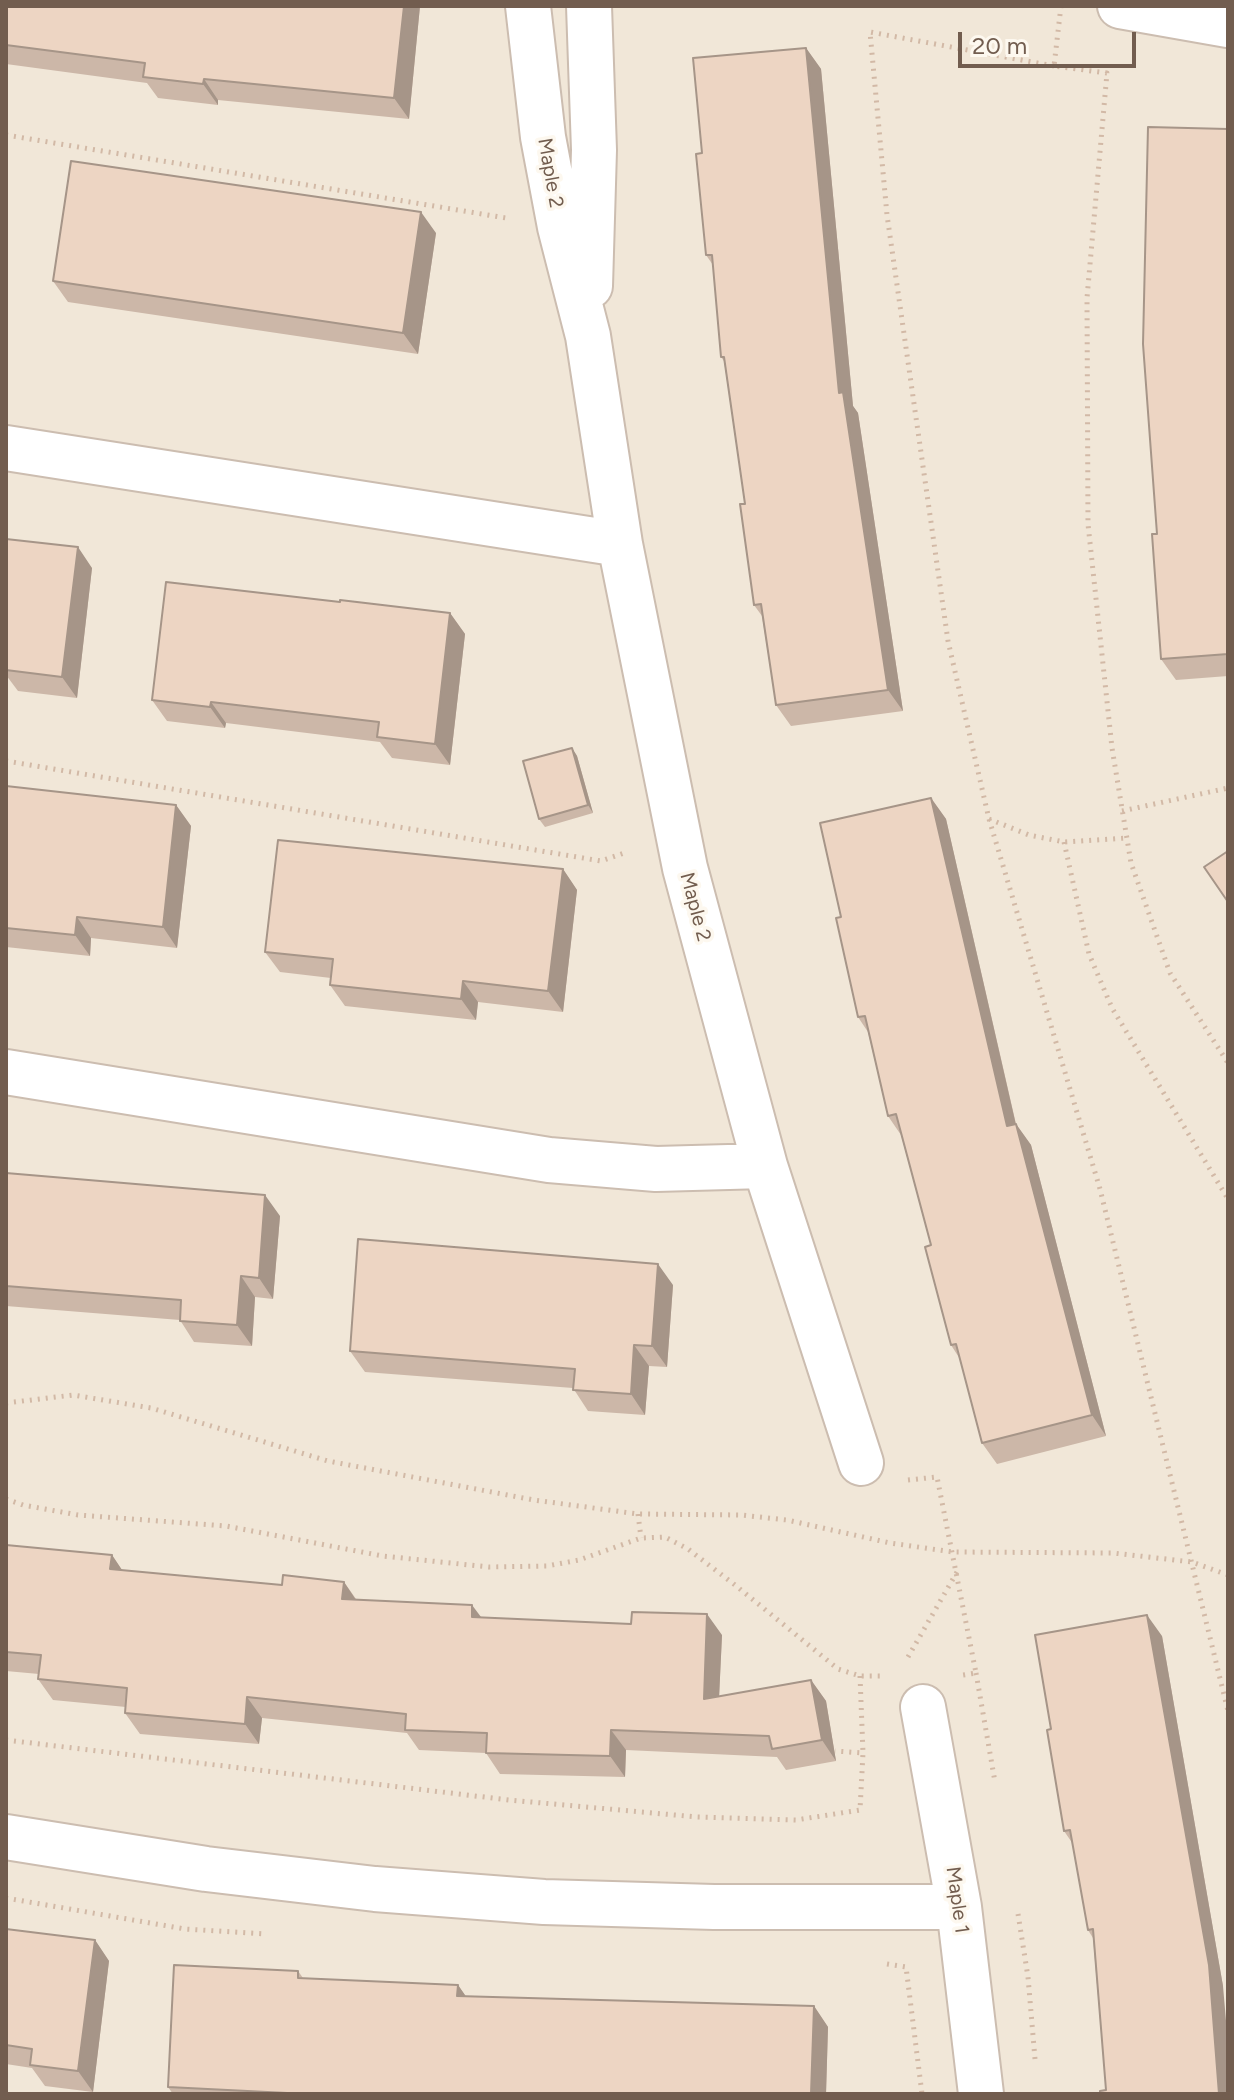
<!DOCTYPE html>
<html>
<head>
<meta charset="utf-8">
<style>
	body { margin:0 }
	#map { position:relative; width:1234px; height:2100px; overflow:hidden; background:#faf4e9; font-family:Figtree,sans-serif }
	canvas { display:block }
	.frame { position:absolute; inset:0; border:8px solid #725d4f; pointer-events:none }
	.scale { position:absolute; left:958px; top:32px; width:178px; height:36px; box-sizing:border-box; border:4px solid #725d4f; border-top:0; padding-left:10px; font-size:24px; line-height:28px; white-space:nowrap; color:#725d4f; -webkit-text-stroke:6px #fdf8ef; paint-order:stroke }
</style>
</head>
<body>
<div id="map">
<canvas width="1234" height="2100"></canvas>
<div class="frame"></div>
<div class="scale">20 m</div>
</div>
<script>
const g = document.querySelector('canvas').getContext('2d');
g.lineJoin = 'round';
function paint(path, color) { g.fillStyle = color; g.fill(path, 'evenodd'); }
function strokePath(path, color, width, dash) { g.strokeStyle = color; g.lineWidth = width; g.lineCap = dash ? 'butt' : 'round'; g.setLineDash(dash || []); g.stroke(path); }
function drawText(font, color, halo, rows, align = 'center') {
  g.font = font + ' Figtree,sans-serif'; g.lineWidth = 7; g.setLineDash([]); g.textBaseline = 'middle'; g.strokeStyle = halo; g.fillStyle = color; for (const [text, x, y, turn = 0] of rows) {
    g.save(); g.translate(x, y); g.rotate((+turn || 0) * Math.PI / 180); g.textAlign = isNaN(turn) ? turn : align; if (halo) g.strokeText(text, 0, 0); g.fillText(text, 0, 0); g.restore();
  }
}
const residential = new Path2D(`
	M6,6H1228V2094H6Z`);
const path = new Path2D(`
	M1061,6L1054,66L1107,73L1087,298L1088,524L1112,748L1131,863L1170,973L1228,1063
	M1054,66L870,32L887,215L948,641L989,819L1100,1189L1228,1711
	M6,135L506,218
	M6,761L601,861L627,852
	M1122,811L1228,788
	M989,819L1029,835L1064,842L1127,838
	M1064,842L1089,954L1112,1008L1228,1199
	M6,1403L73,1395L151,1408L328,1461L534,1500L638,1514L741,1515L787,1520L890,1543L953,1552L1113,1553L1192,1562L1228,1575
	M908,1480L937,1477L976,1673L963,1675
	M6,1499L23,1505L78,1515L226,1526L383,1556L489,1567L547,1566L579,1560L641,1538L665,1537L688,1549L735,1585L838,1669L860,1676H880
	M638,1514L641,1538
	M908,1657L957,1572
	M976,1673L995,1782
	M860,1676L863,1753
	M6,1740L509,1800L697,1817L796,1820L860,1810L863,1753L835,1751
	M6,1898L185,1929L266,1934
	M1018,1914L1028,1977L1035,2059
	M887,1964L906,1967L922,2094`);
const minor = new Path2D(`
	M528,6L543,137L560,227L588,336L620,544L685,868L765,1166L861,1463
	M589,6L594,150L590,286
	M1120,6L1228,25
	M6,448L620,544
	M6,1072L549,1160L656,1169L765,1166
	M923,1707L959,1907L981,2094
	M6,1837L206,1869L375,1889L544,1902L714,1907H959`);
const wall = new Path2D(`
	M6,6H420L409,119L218,100V105L158,98L147,83L6,64Z
	M806,48L821,69L853,406L858,413L903,711L791,726L776,705L762,616L754,605L745,504L724,361L721,357L713,265L706,255L702,153Z
	M1228,129V676L1176,680L1161,659L1157,534Z
	M436,233L418,354L68,302L53,281Z
	M6,539L92,568L77,698L18,691L6,675Z
	M340,602L450,613L465,634L450,765L392,758L380,742L226,723L225,728L167,721L152,700Z
	M572,748L577,756L593,813L545,827L539,819Z
	M6,786L176,805L191,826L177,948L91,938L90,956L6,947Z
	M931,798L946,819L1016,1124L1031,1145L1106,1436L997,1464L982,1443L960,1359L951,1345L931,1245L901,1135L888,1116L868,1032L858,1017L841,917Z
	M563,869L577,890L563,1012L478,1002L476,1020L345,1006L330,985L331,978L280,972L265,952Z
	M6,1173L280,1216L273,1299L255,1297L252,1346L194,1342L180,1320L6,1306Z
	M673,1285L667,1367L649,1366L645,1415L588,1411L573,1388L365,1372L350,1351Z
	M6,1543L8,1545L112,1555L122,1570L282,1585L344,1582L356,1599L481,1617L722,1635L719,1697L811,1680L826,1701L836,1761L786,1770L777,1757L626,1750L625,1777L500,1774L486,1753L419,1750L407,1733L262,1718L259,1744L140,1734L125,1713L126,1707L53,1700L38,1679L39,1674L6,1671Z
	M1162,1636L1223,1986L1106,2090L1093,1938L1088,1930L1073,1844L1064,1831L1051,1729Z
	M6,1929L95,1940L109,1961L93,2092L45,2086L32,2068L6,2064Z
	M298,1971L303,1978L458,1985L466,1997L814,2006L828,2027L826,2094H173L168,2087Z`);
const shadedWall = new Path2D(`
	M404,6H420L409,119L394,98Z
	M806,48L821,69L853,406L858,413L903,711L888,690L839,393Z
	M204,79L218,100V105L203,84Z
	M421,212L436,233L418,354L403,333Z
	M78,547L92,568L77,698L62,677Z
	M450,613L465,634L450,765L435,744Z
	M211,702L226,723L225,728L210,707Z
	M572,748L577,756L593,813L588,805Z
	M931,798L946,819L1021,1147L1007,1126Z
	M176,805L191,826L177,948L163,927Z
	M563,869L577,890L563,1012L548,991Z
	M77,917L91,938L90,956L75,935Z
	M463,981L478,1002L476,1020L461,999Z
	M1016,1124L1031,1145L1106,1436L1092,1415Z
	M265,1195L280,1216L273,1299L259,1278Z
	M658,1264L673,1285L667,1367L652,1346Z
	M241,1276L255,1297L252,1346L237,1325Z
	M634,1345L649,1366L645,1415L631,1394Z
	M112,1555L126,1576L110,1569Z
	M344,1582L358,1603L342,1599Z
	M472,1605L487,1625L472,1617Z
	M707,1614L722,1635L718,1720L704,1699Z
	M1147,1615L1162,1636L1223,1986L1228,2044V2094H1219Z
	M811,1680L826,1701L836,1761L822,1740Z
	M247,1697L262,1718L259,1744L245,1724Z
	M611,1730L626,1750L625,1777L610,1756Z
	M95,1940L109,1961L93,2092L78,2071Z
	M458,1985L472,2005L457,1996Z
	M814,2006L828,2027L826,2094H811Z`);
const building = new Path2D(`
	M6,6H404L394,98L204,79L203,84L143,77L145,63L6,45Z
	M806,48L839,393L843,392L888,690L776,705L761,604L754,605L740,504H745L724,357H721L712,255H706L696,154L702,153L693,58Z
	M1148,127L1228,129V654L1161,659L1152,534H1157L1143,344Z
	M71,161L421,212L403,333L53,281Z
	M6,539L78,547L62,677L6,670Z
	M166,582L340,602V600L450,613L435,744L377,737L379,722L211,702L210,707L152,700Z
	M572,748L588,805L539,819L523,761Z
	M6,786L176,805L163,927L77,917L75,935L6,928Z
	M931,798L1007,1126L1016,1124L1092,1415L982,1443L956,1344L951,1345L925,1247L931,1245L896,1114L888,1116L865,1016L858,1017L836,918L841,917L820,823Z
	M278,840L563,869L548,991L463,981L461,999L330,985L333,959L265,952Z
	M1228,851V902L1204,867Z
	M6,1173L265,1195L259,1278L241,1276L237,1325L180,1321L181,1300L6,1286Z
	M358,1239L658,1264L652,1346L634,1345L631,1394L573,1390L575,1369L350,1351Z
	M6,1545L112,1555L110,1569L282,1585L283,1575L344,1582L342,1599L472,1605V1617L631,1624L632,1612L707,1614L704,1699L811,1680L822,1740L772,1749L769,1736L611,1730L610,1756L486,1753L487,1733L405,1730L406,1714L247,1697L245,1724L125,1713L127,1688L38,1679L41,1655L6,1652Z
	M1147,1615L1209,1965L1219,2094H1100V2091L1106,2090L1093,1929L1088,1930L1070,1830L1064,1831L1047,1730L1051,1729L1035,1635Z
	M6,1929L95,1940L78,2071L30,2065L32,2049L6,2045Z
	M174,1965L298,1971V1978L458,1985L457,1996L814,2006L811,2094H307L168,2087Z`);
const streetNames = [
	["Maple 2",550,173,80],
	["Maple 2",695,907,75],
	["Maple 1",957,1900,82]
];
paint(residential, '#f1e7d8');
strokePath(minor, '#ccbdb0', 48);
strokePath(path, '#d2b9a6', 5, [2, 6]);
strokePath(minor, '#fff', 44);
paint(wall, '#ccb7a8');
paint(shadedWall, '#a69588');
paint(building, '#edd5c3');
strokePath(building, '#a69588', 2);
drawText('20px', '#725d4f', '#fdf8ef', streetNames);
</script>
</body>
</html>
